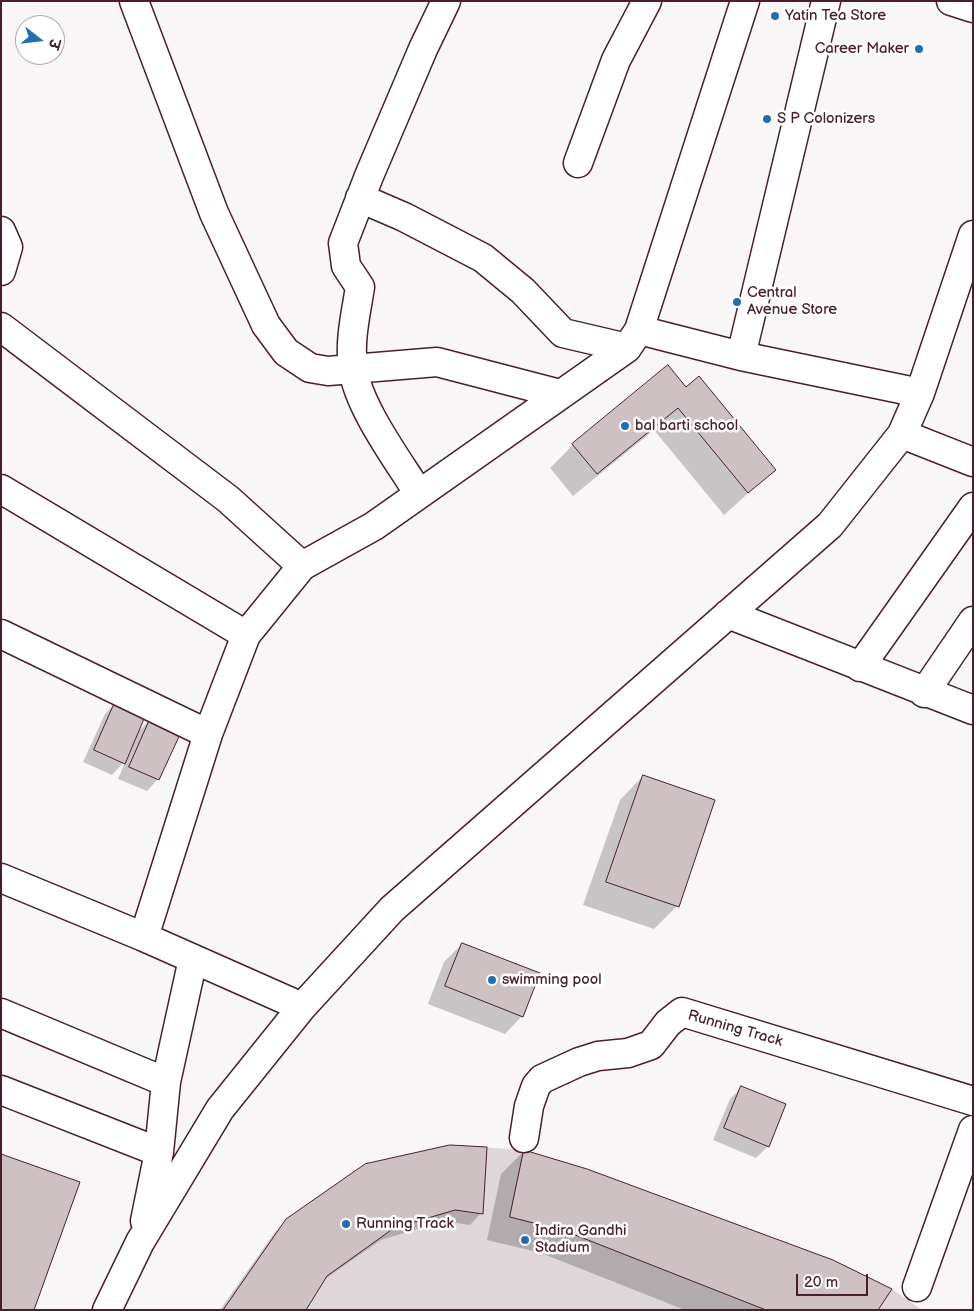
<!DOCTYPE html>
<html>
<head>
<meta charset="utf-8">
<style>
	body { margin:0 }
	#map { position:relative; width:974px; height:1311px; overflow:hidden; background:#f8f6f7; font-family:"Balsamiq Sans","Playpen Sans Deva",sans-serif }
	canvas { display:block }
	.frame { position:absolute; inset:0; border:2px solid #4a1f2b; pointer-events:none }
	.north { position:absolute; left:15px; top:15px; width:50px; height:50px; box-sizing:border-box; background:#fff; border:1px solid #b7a5aa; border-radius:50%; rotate:106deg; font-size:14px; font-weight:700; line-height:20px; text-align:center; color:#4a1f2b }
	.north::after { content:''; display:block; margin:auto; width:18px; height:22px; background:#1f6fb2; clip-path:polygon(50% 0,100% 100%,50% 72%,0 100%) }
	.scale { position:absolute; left:796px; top:1274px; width:72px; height:22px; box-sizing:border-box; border:2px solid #4a1f2b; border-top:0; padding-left:6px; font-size:15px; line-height:18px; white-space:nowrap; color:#4a1f2b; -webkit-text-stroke:4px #fff; paint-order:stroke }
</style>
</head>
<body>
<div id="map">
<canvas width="974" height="1311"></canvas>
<div class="frame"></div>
<div class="north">उ</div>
<div class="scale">20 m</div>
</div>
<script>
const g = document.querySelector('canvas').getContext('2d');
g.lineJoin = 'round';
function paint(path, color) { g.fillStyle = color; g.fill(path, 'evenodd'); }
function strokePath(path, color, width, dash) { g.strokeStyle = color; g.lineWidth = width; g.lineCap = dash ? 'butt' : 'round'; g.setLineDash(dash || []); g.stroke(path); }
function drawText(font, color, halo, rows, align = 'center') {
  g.font = font + ' "Balsamiq Sans",sans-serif'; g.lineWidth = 5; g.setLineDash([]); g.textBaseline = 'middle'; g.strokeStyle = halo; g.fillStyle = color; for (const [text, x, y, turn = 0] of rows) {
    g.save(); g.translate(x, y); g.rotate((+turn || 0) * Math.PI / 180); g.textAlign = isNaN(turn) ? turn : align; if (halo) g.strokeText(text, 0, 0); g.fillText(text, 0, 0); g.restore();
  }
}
const green = new Path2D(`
	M450,1145L524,1150L587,1169L833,1260L892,1289L922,1310H223L286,1219L365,1164Z`);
const shadow = new Path2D(`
	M686,388L774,470L724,515L654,430L573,496L550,468L573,445Z
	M116,702L137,733L152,718L158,779L147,791L118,779L126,760L112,775L83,762L105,714Z
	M643,776L677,906L654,929L583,905L620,800Z
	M462,944L522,1016L505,1034L428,1004L444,962Z
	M742,1087L768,1146L756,1158L713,1140L730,1099Z
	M524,1151L877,1310H685L541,1253L487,1240L501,1174Z
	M366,1165L481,1213L470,1225L443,1221L381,1240L322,1281L305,1310H220L275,1232L287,1220Z`);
const building = new Path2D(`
	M668,365L686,387L699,376L776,470L748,493L678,408L597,474L572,444Z
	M116,700L146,714L125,764L94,750Z
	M151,717L182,730L159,780L129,767Z
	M643,775L715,800L679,907L606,882Z
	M462,943L540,973L523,1017L445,986Z
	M741,1086L786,1104L769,1147L724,1128Z
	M450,1145L487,1147L483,1214L455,1210L394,1228L327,1276L306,1310H223L286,1219L365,1164Z
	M524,1150L587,1169L833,1260L892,1289L878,1310H766L565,1231L510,1217Z
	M1,1154L80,1182L34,1310H1Z`);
const minor = new Path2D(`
	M134,1L214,213L266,325L286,352L310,368L328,371L437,362L560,394
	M951,1L973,8
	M578,163L616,60L647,1
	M360,198L404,217L483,258L523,291L563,333L627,348
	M1,231L8,247L1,271
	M1,327L228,499L302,566
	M639,330L745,1
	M741,356L826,1
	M902,434L973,462
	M1,489L246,635
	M419,494C398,460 358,407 353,368C349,341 356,313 360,287L346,266L343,243L369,176L423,49L446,1
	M728,614L973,710
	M1,634L208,734
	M860,667L973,507
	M924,693L973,621
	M1,878L144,937L302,1007
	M144,937L208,734L246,635L302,566L374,526L627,348L639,330L741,356L920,393
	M1,1013L166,1082
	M1,1090L159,1152
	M524,1138L529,1106L536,1086L542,1079L579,1062L598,1056L628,1053L651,1045L668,1023L682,1012L973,1101
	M145,1221L159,1152L166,1082L193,959
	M917,1287L973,1130
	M107,1310L140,1242L220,1109L302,1007L392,909L830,525L902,434L920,393L973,235`);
const markers = [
	[775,16,5,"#1f6fb2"],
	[919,49,5,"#1f6fb2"],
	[767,119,5,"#1f6fb2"],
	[737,302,5,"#1f6fb2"],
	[625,426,5,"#1f6fb2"],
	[492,980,5,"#1f6fb2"],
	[346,1224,5,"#1f6fb2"],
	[525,1240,5,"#1f6fb2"]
];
const poiNames = [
	["Yatin Tea Store",785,16],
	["Career Maker",909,49,"right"],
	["S P Colonizers",777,119],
	["Central",747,293],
	["Avenue Store",747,310],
	["bal barti school",635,426],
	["swimming pool",502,980],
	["Running Track",356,1224],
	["Indira Gandhi",535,1231],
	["Stadium",535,1248]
];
const streetNames = [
	["Running Track",735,1029,16]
];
paint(green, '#ded6d9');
paint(shadow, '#0003');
paint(building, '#cdc1c4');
strokePath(building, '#4a1f2b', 1);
strokePath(minor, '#4a1f2b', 31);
strokePath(minor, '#fff', 28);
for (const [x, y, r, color] of markers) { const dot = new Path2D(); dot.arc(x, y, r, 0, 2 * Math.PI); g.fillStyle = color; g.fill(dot); strokePath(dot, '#fff', 2); }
drawText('15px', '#4a1f2b', '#fff', poiNames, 'left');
drawText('15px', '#4a1f2b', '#fff', streetNames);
</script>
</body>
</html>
